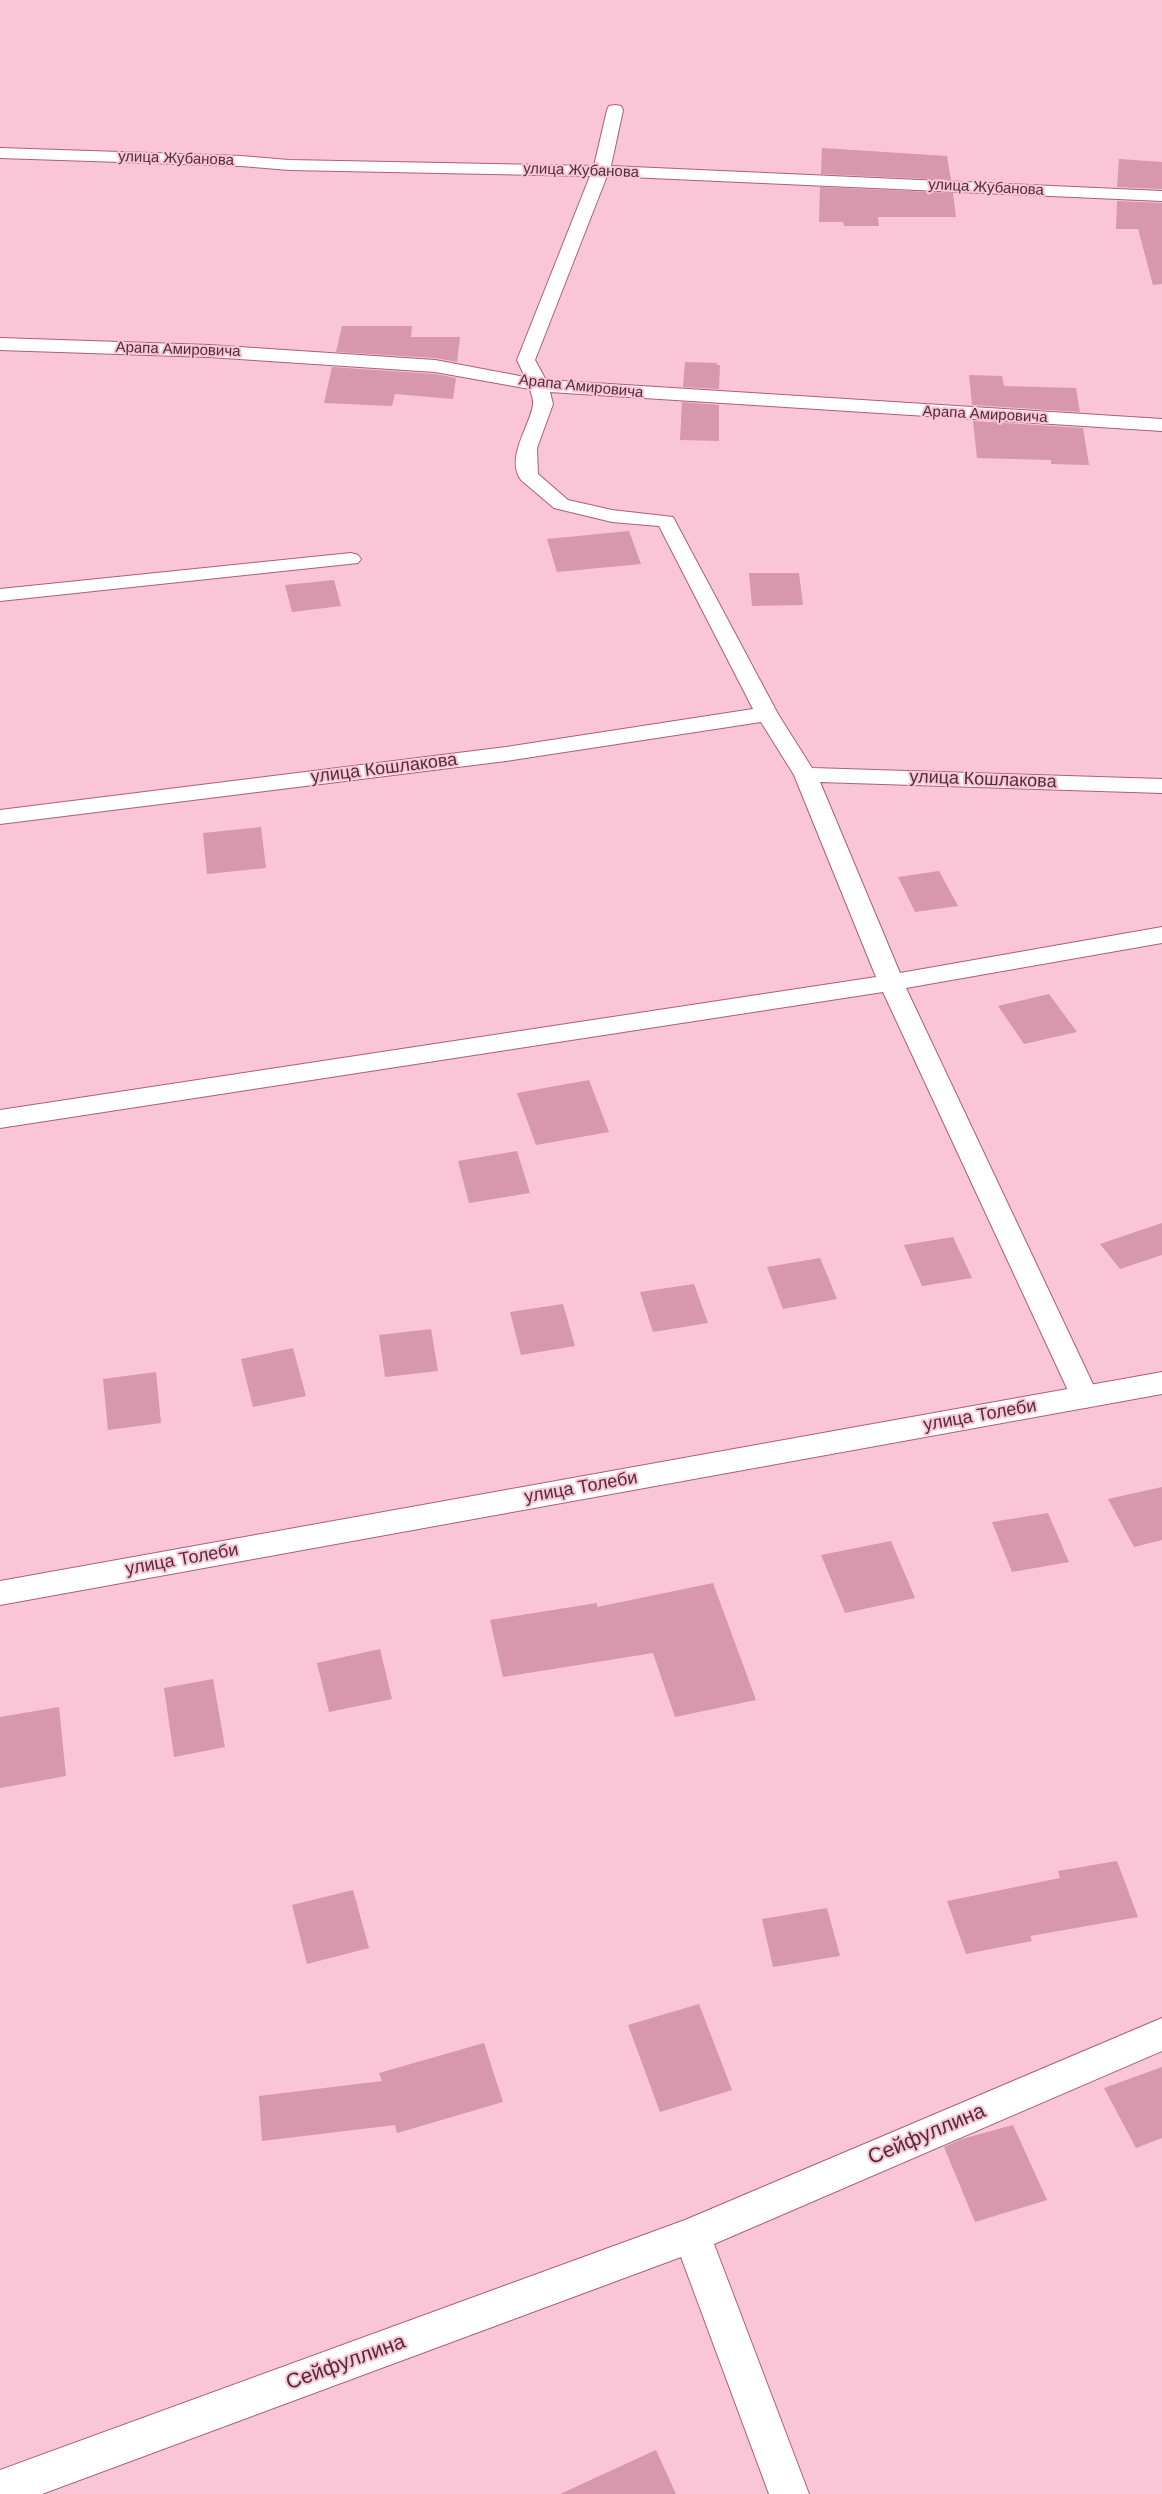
<!DOCTYPE html>
<html>
<head>
<meta charset="utf-8">
<style>
	body { margin:0 }
	canvas { display:block; background:#fac5d6 }
</style>
</head>
<body>
<canvas width="1162" height="2494"></canvas>
<script>
const g = document.querySelector('canvas').getContext('2d');
g.lineJoin = 'round';
function paint(path, color) { g.fillStyle = color; g.fill(path, 'evenodd'); }
function strokePath(path, color, width, dash) { g.strokeStyle = color; g.lineWidth = width; g.lineCap = dash ? 'butt' : 'round'; g.setLineDash(dash || []); g.stroke(path); }
function drawText(font, color, halo, rows, align = 'center') {
  g.font = font + ' "DM Sans",sans-serif'; g.lineWidth = 4; g.setLineDash([]); g.textBaseline = 'middle'; g.strokeStyle = halo; g.fillStyle = color; for (const [text, x, y, turn = 0] of rows) {
    g.save(); g.translate(x, y); g.rotate((+turn || 0) * Math.PI / 180); g.textAlign = isNaN(turn) ? turn : align; if (halo) g.strokeText(text, 0, 0); g.fillText(text, 0, 0); g.restore();
  }
}
const building = new Path2D(`
	M822,148L947,156L951,180L821,174Z
	M1119,159L1162,162V189L1117,187Z
	M820,187L953,193L956,217H878L879,226H844L843,222H819Z
	M1117,201L1162,203V284L1153,285L1138,229H1116Z
	M342,326H412L411,337H460L457,362L435,358L336,352Z
	M685,362L717,363V365H720L719,389L683,387Z
	M332,367L435,374L456,378L453,399L395,394L392,406L324,403Z
	M969,375L1002,376L1004,386L1076,388L1080,412L972,405Z
	M682,402L719,405V441L680,440Z
	M973,421L1083,428L1089,465L1051,464V460L977,458Z
	M629,531L641,564L557,572L547,539Z
	M749,573H799L803,605L752,606Z
	M334,580L341,606L292,612L285,585Z
	M261,827L266,868L207,874L203,833Z
	M939,871L958,906L915,912L898,877Z
	M1049,994L1077,1032L1024,1044L998,1006Z
	M589,1080L609,1132L536,1145L517,1093Z
	M517,1151L530,1193L469,1203L458,1161Z
	M1162,1223V1255L1120,1269L1100,1244Z
	M953,1237L972,1278L922,1286L904,1245Z
	M820,1258L837,1299L783,1309L767,1267Z
	M694,1284L708,1323L653,1332L640,1292Z
	M563,1304L575,1346L521,1355L510,1312Z
	M431,1329L438,1371L385,1377L379,1335Z
	M293,1348L306,1396L253,1407L241,1359Z
	M156,1372L161,1423L108,1430L103,1379Z
	M1162,1487V1540L1134,1547L1108,1499Z
	M1048,1513L1069,1562L1012,1572L992,1522Z
	M891,1541L915,1598L845,1613L821,1555Z
	M713,1583L756,1700L675,1717L653,1653L503,1677L490,1620L597,1603V1607Z
	M380,1649L392,1699L329,1712L317,1663Z
	M213,1679L225,1747L174,1757L164,1688Z
	M59,1707L66,1776L0,1788V1717Z
	M1117,1861L1138,1917L1030,1936L1032,1941L966,1954L947,1901L1060,1878L1058,1871Z
	M353,1890L369,1948L307,1964L292,1905Z
	M827,1908L840,1956L773,1967L762,1919Z
	M699,2004L732,2090L660,2112L628,2025Z
	M484,2043L503,2102L397,2133L395,2125L262,2141L259,2096L382,2081L379,2073Z
	M1162,2067V2138L1136,2148L1104,2088Z
	M1013,2125L1047,2200L975,2222L944,2147L962,2139Z
	M656,2450L676,2494H560Z`);
const minor = new Path2D(`
	M615,105L621,106L623,110L611,166L1162,191V201L607,176L535,360L546,380L1162,419V431L550,392L553,404L537,448L538,474L568,500L612,510L673,517L778,714L812,768L1162,779V793L820,782L900,973L1162,927V943L906,988L1099,1397L1095,1405L1085,1408L1075,1405L1071,1397L883,992L0,1128V1110L876,977L794,775L761,722L506,761L0,824V810L506,747L753,709L659,526L612,522L554,508L521,480C505,458 530,426 533,405C534,400 531,394 530,389L435,372L209,357L0,350V338L209,345L435,360L525,377L517,360L590,176L289,170L241,166L0,158V148L241,156L289,160L594,166L607,110L609,106Z
	M351,553L358,555L361,559L358,563L0,601V589Z
	M1162,2018V2051L714,2244L809,2494H769L681,2257L42,2494H0V2470L685,2220Z`);
const tertiary = new Path2D(`
	M1162,1372V1394L0,1605V1581Z`);
const farStreetnames = [
	["улица Жубанова",176,159,2],
	["улица Жубанова",581,171,2],
	["улица Жубанова",986,188,3],
	["Арапа Амировича",178,350,2],
	["Арапа Амировича",581,387,6],
	["Арапа Амировича",985,415,3]
];
const streetNames = [
	["улица Кошлакова",384,769,-7],
	["улица Кошлакова",983,780,2],
	["улица Толеби",980,1416,-10],
	["улица Толеби",581,1488,-10],
	["улица Толеби",182,1560,-10]
];
const nearStreetnames = [
	["Сейфуллина",927,2135,-23],
	["Сейфуллина",346,2363,-20]
];
paint(building, '#d797ad');
strokePath(minor, '#ac5e7c', 2);
strokePath(tertiary, '#ac5e7c', 2);
paint(minor, '#fff');
paint(tertiary, '#fff');
drawText('15px', '#502e3a', '#fac5d6', farStreetnames);
drawText('18px', '#502e3a', '#fac5d6', streetNames);
drawText('21px', '#502e3a', '#fac5d6', nearStreetnames);
</script>
</body>
</html>
